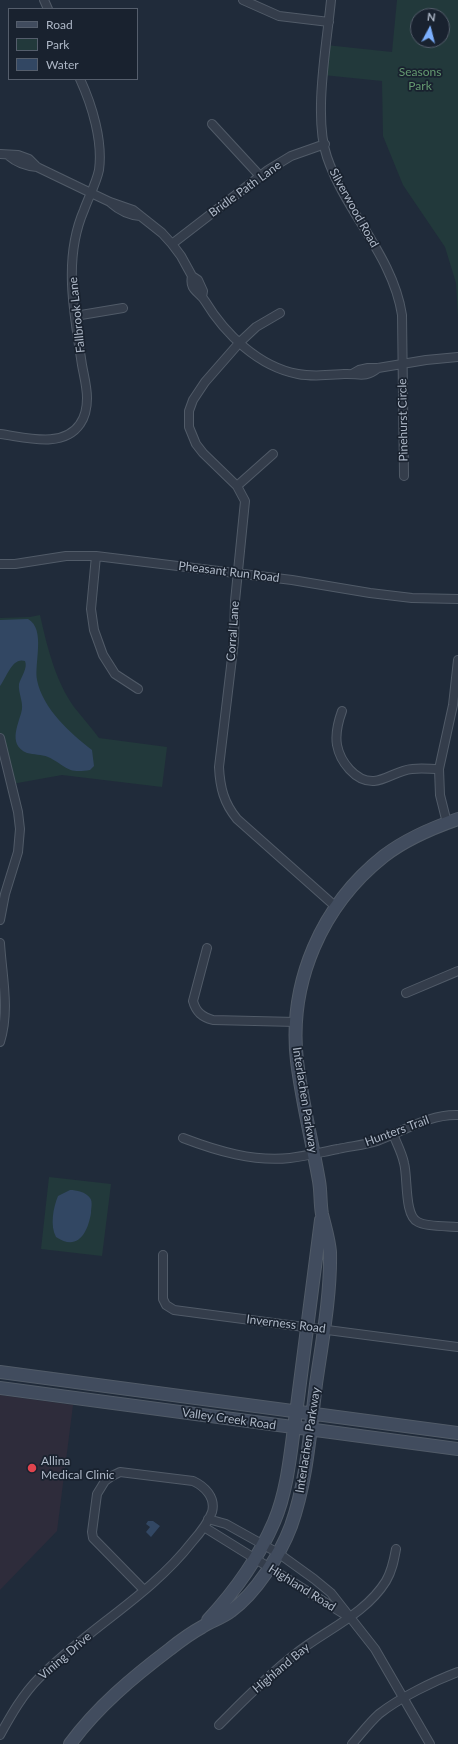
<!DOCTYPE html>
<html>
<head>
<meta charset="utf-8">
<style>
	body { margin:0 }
	#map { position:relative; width:458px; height:1744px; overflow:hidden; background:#202b3a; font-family:Lato,sans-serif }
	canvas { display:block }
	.legend { position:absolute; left:8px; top:8px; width:130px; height:72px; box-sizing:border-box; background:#19222f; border:1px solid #555e6c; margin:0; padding:5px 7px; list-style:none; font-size:12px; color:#aeb8c7 }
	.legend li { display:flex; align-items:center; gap:8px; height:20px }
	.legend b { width:20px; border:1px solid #555e6c }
	.north { position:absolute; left:410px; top:8px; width:40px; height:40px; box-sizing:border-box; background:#19222f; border:1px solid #555e6c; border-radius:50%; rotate:7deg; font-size:11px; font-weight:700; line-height:16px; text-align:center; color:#aeb8c7 }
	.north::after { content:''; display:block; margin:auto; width:14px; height:18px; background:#7cb0fe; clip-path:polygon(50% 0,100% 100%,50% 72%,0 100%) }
</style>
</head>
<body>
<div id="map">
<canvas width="458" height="1744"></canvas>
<ul class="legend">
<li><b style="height:5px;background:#414c5e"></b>Road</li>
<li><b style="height:11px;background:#22393b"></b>Park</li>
<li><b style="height:11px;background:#324763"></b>Water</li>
</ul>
<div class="north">N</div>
</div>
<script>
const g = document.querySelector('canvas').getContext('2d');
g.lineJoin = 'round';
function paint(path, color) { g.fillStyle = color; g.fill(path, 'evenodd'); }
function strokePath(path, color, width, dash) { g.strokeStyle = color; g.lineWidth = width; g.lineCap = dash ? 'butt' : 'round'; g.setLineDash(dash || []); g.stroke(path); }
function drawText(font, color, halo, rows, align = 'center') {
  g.font = font + ' Lato,sans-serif'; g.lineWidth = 3.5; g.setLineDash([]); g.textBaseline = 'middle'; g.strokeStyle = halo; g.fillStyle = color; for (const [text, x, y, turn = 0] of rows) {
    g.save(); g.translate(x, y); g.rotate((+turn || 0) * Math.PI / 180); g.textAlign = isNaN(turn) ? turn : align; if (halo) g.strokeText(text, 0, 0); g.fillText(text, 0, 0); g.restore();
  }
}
const medical = new Path2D(`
	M0,1395L73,1405L57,1531L0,1590Z`);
const green = new Path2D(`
	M397,0H458V318L456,283L445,247L403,185L383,136L382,81L323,75L326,45L392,52ZM418,16H442V40H418Z
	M40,615C47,646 55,680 74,707C82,717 91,727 99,738L167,747L162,787L62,775L12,784L0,738V618L30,617Z
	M49,1177L111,1184L102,1256L41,1249Z`);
const water = new Path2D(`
	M28,619C46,629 34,663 37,680C43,709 70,733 92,750L94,766L90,770C66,774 67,766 48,757C41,754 34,755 27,753C6,744 20,722 22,709C23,701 18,692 19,684C21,677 28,668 25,661C12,657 7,677 0,686V620Z
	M70,1190C76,1190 86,1192 90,1198C93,1202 91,1208 91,1213C88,1232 78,1252 56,1237C50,1226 53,1208 58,1196Z
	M148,1521H153L160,1526L151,1537L146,1532L150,1527L146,1524Z`);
const street = new Path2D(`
	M44,0L48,9
	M243,0L279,16L329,22
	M331,0C327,43 313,117 327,157C346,213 393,256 402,315L404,476
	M212,124L260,176
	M0,154L18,155L29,159L37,167L91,193L110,202L133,210L162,233L172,244L181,256L192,276L198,280L203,291L202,297
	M9,156C17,163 26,166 37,167
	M111,203C120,211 128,215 140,216
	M172,244L268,170L291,156L325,144
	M192,276C189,291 199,291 205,301C225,334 259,367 298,374C313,377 328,375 344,374C359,373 364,379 378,368
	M280,313L256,327L240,342L205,382L193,400L189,411V427L196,444L203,453L237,486L245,501L235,601L234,641L219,767C220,788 224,803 237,819L336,907
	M75,316L123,308
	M352,374L359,370L368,368H378L426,360L458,357
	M0,434C25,437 63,449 80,424C85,417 87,407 87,398C87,387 84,376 82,365C78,338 73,311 72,284C71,259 74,233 84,210C89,196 96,184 99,170C103,141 92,105 80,79
	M237,486L273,454
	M96,556L91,609L94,630L103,655L115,674L138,689
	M0,564H15L66,556H96L292,580L370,593L412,598L458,599
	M342,711C338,722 335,733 337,745C340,761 355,782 374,781C387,780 398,770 412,769C421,768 430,769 439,769
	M0,738L18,812L20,829L18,852L5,894L0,920
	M447,823L440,795L439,769L453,705L458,660
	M0,943C2,976 10,1010 0,1042
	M207,948L193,1001C196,1012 202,1017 213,1020L296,1022
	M406,993L458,971
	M393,1134C397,1144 402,1153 404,1163C408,1177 404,1216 418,1222C427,1227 448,1226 458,1227
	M183,1138C217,1151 254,1162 290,1158C307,1156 322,1152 338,1149C351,1146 365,1145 377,1141C404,1131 429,1114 458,1115
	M163,1255V1299L166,1305L174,1310L458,1347
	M208,1519L226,1524L278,1553L314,1579L331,1593L375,1649L430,1744
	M204,1527L344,1614
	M219,1725C243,1701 267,1676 294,1655C325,1630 365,1615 386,1581C392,1571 394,1560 396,1549
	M0,1735C11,1715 23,1694 39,1678C87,1629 150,1596 192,1542C200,1533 208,1523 212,1512C216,1497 204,1486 193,1481L128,1473L120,1472L112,1476L105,1481L97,1494L92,1532L93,1538L144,1590
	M352,1744C361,1734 369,1723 379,1714C399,1698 434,1681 458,1672`);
const secondary = new Path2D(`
	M0,1372L458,1433
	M0,1388L458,1449
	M208,1620C235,1591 258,1559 274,1522C289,1487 291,1445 297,1406C305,1344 313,1282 321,1220
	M70,1744C97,1707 133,1677 170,1649C180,1641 191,1633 202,1627C211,1621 222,1618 231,1611C256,1593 280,1555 291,1526C307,1481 310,1432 316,1384C322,1342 331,1295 330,1252C329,1239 325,1227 322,1214C320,1203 321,1192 319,1181C312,1141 302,1102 297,1061C288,982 322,905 384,856C406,839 432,828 458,819`);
const markers = [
	[32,1468,5,"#e0444e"]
];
const parkNames = [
	["Seasons",420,72],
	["Park",420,86]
];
const streetNames = [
	["Bridle Path Lane",245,189,-36],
	["Silverwood Road",354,208,61],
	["Fallbrook Lane",77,315,-96],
	["Pinehurst Circle",403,420,-91],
	["Pheasant Run Road",229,572,7],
	["Corral Lane",233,631,-86],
	["Interlachen Parkway",305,1100,81],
	["Hunters Trail",397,1131,-20],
	["Inverness Road",286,1324,7],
	["Valley Creek Road",229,1419,8],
	["Interlachen Parkway",308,1440,-81],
	["Highland Road",302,1588,32],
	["Vining Drive",65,1656,-41],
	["Highland Bay",281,1668,-40]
];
const poiNames = [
	["Allina",41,1461],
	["Medical Clinic",41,1475]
];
paint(medical, '#2e2c3b');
paint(green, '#22393b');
paint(water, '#324763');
strokePath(street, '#515b68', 10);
strokePath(secondary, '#515b68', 14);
strokePath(street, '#343d4b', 8);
strokePath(secondary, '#414c5e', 12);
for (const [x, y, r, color] of markers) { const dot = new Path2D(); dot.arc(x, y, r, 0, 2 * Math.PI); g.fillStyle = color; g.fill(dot); strokePath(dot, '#19222f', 1.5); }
drawText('12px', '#649970', '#19222f', parkNames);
drawText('12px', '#aeb8c7', '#19222f', streetNames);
drawText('12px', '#aeb8c7', '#19222f', poiNames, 'left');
</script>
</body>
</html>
